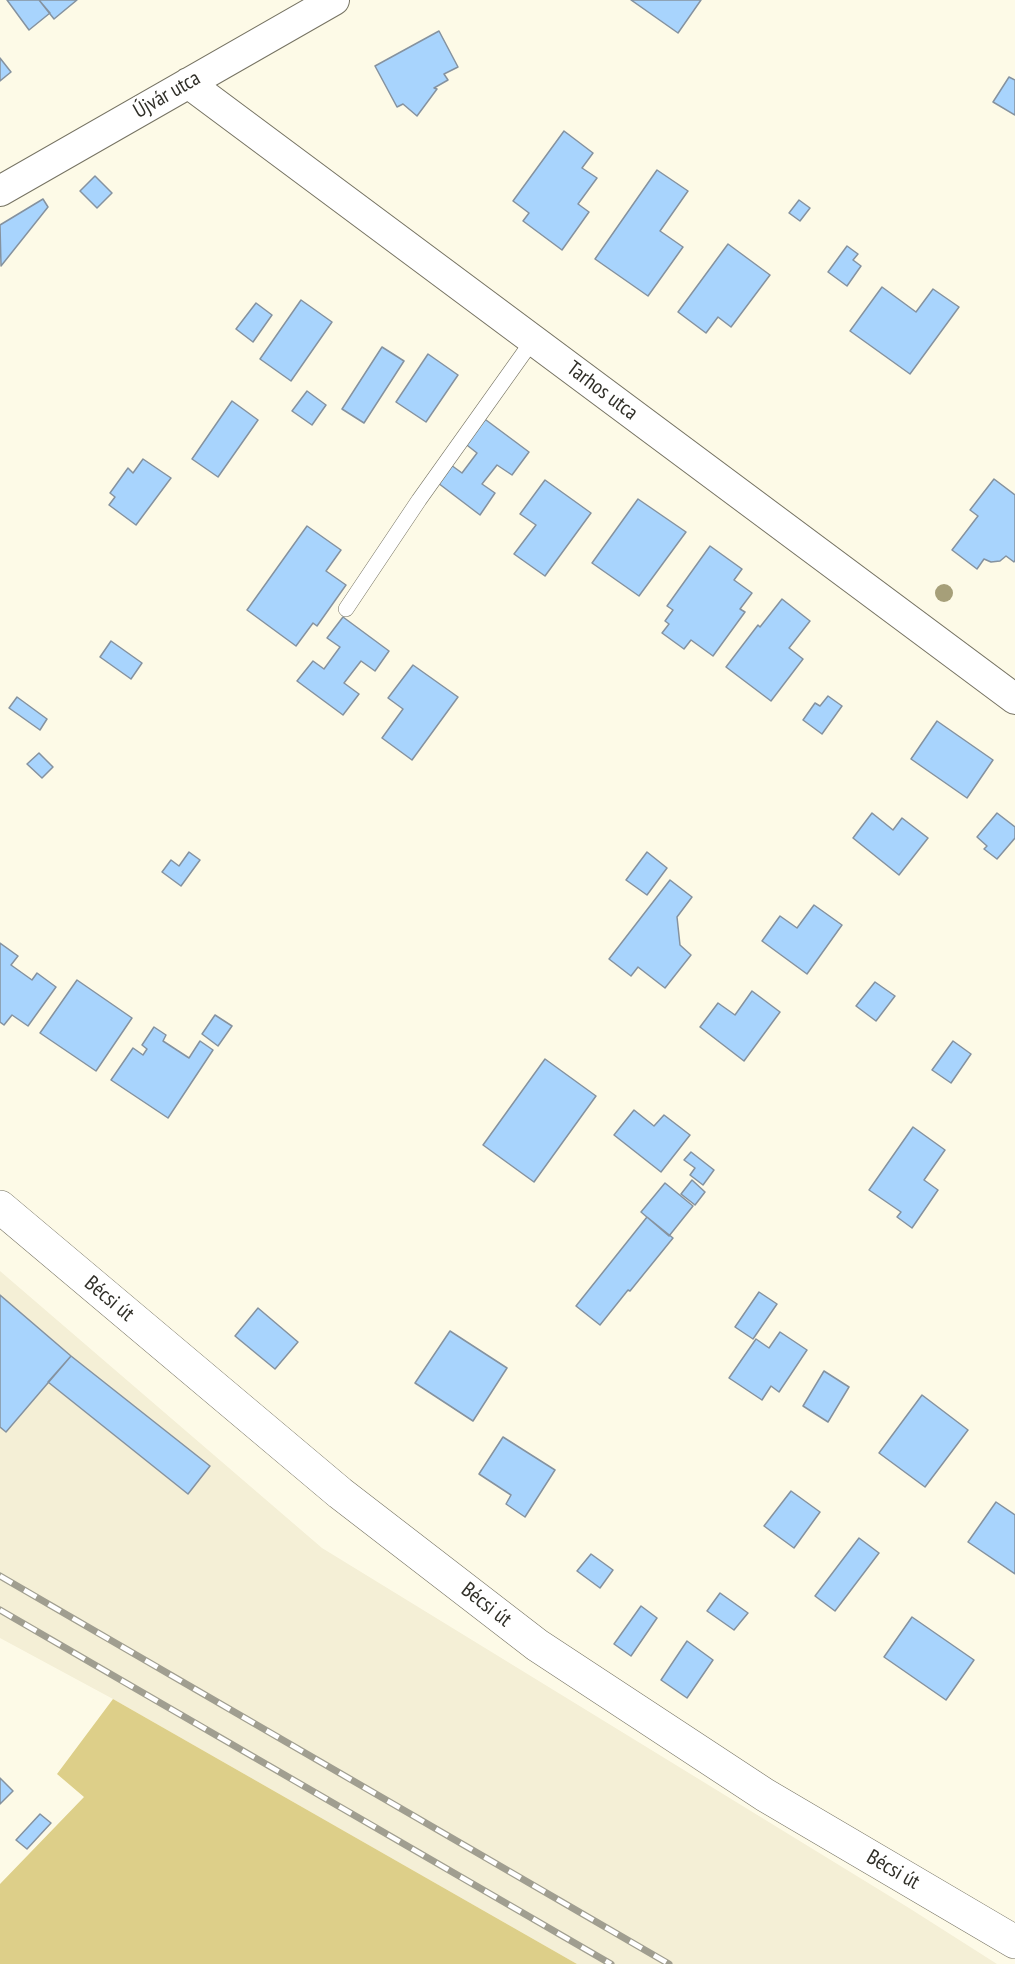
<!DOCTYPE html>
<html>
<head>
<meta charset="utf-8">
<style>
	body { margin:0 }
	canvas { display:block; background:#fdfae7 }
</style>
</head>
<body>
<canvas width="1015" height="1964"></canvas>
<script>
const g = document.querySelector('canvas').getContext('2d');
g.lineJoin = 'round';
function paint(path, color) { g.fillStyle = color; g.fill(path, 'evenodd'); }
function strokePath(path, color, width, dash) { g.strokeStyle = color; g.lineWidth = width; g.lineCap = dash ? 'butt' : 'round'; g.setLineDash(dash || []); g.stroke(path); }
function drawText(font, color, halo, rows, align = 'center') {
  g.font = font + ' "PT Sans Narrow",sans-serif'; g.lineWidth = 4.5; g.setLineDash([]); g.textBaseline = 'middle'; g.strokeStyle = halo; g.fillStyle = color; for (const [text, x, y, turn = 0] of rows) {
    g.save(); g.translate(x, y); g.rotate((+turn || 0) * Math.PI / 180); g.textAlign = isNaN(turn) ? turn : align; if (halo) g.strokeText(text, 0, 0); g.fillText(text, 0, 0); g.restore();
  }
}
const built = new Path2D(`
	M0,1271L322,1548L909,1908L997,1964H577L113,1699L0,1638Z`);
const green = new Path2D(`
	M113,1699L577,1964H0V1884L84,1797L57,1774Z`);
const building = new Path2D(`
	M7,0H39L50,13L29,30Z
	M39,0H77L54,19Z
	M631,0H701L678,33Z
	M439,31L458,67L444,74L448,80L434,88L437,89L417,116L403,104L397,107L375,66Z
	M0,58L11,72L0,81Z
	M1009,77L1015,80V115L993,102Z
	M564,131L593,153L582,168L597,178L578,204L589,212L562,250L523,221L529,213L513,201Z
	M657,170L688,191L660,231L683,247L648,296L595,259Z
	M95,176L112,193L97,208L80,191Z
	M43,199L48,207L1,266L0,225Z
	M799,200L810,208L800,221L789,213Z
	M728,244L770,275L731,327L718,317L706,333L678,312Z
	M847,246L858,254L853,260L861,266L847,286L828,272Z
	M882,287L916,312L933,289L959,307L910,374L850,331Z
	M301,300L332,322L291,381L260,359Z
	M256,303L272,315L253,342L236,329Z
	M382,347L404,361L364,423L342,409Z
	M428,354L458,375L426,422L396,402Z
	M307,391L326,405L312,425L292,411Z
	M232,401L258,420L218,477L192,459Z
	M482,417L529,452L512,475L497,465L482,484L495,493L480,515L438,483L451,465L462,473L477,453L463,442Z
	M143,459L171,478L136,525L109,505L115,497L110,493L128,468L133,473Z
	M994,479L1015,495V560L1014,562L1006,556L1000,561L991,562L984,559L977,569L952,550L978,516L970,510Z
	M545,480L591,513L545,576L514,554L536,525L520,514Z
	M638,499L686,532L639,596L592,563Z
	M307,526L341,550L326,571L346,585L317,626L313,623L296,646L247,610Z
	M710,546L742,569L734,580L752,593L740,609L745,612L713,656L691,640L684,649L662,633L669,624L665,621L673,610L667,606Z
	M782,599L810,621L789,648L803,659L771,701L726,667L758,625L760,627Z
	M343,617L389,651L375,671L361,661L344,683L359,694L343,715L297,681L313,661L324,669L340,647L327,638Z
	M111,641L142,663L131,679L100,657Z
	M413,665L458,697L412,760L382,738L403,709L388,698Z
	M828,696L842,706L822,734L803,720L815,703L820,706Z
	M17,697L47,719L40,730L9,708Z
	M937,721L993,760L967,798L911,759Z
	M39,753L53,767L42,778L27,764Z
	M872,813L893,830L902,818L928,838L899,875L853,838Z
	M997,813L1015,827V838L997,859L984,849L987,846L977,837Z
	M189,852L200,860L181,886L162,872L171,860L179,866Z
	M647,852L667,868L647,895L626,880Z
	M670,880L692,897L677,917L680,945L691,955L665,988L638,967L631,976L609,959Z
	M814,905L842,925L807,974L762,941L780,916L797,928Z
	M0,943L18,956L11,965L32,980L37,973L56,987L28,1026L12,1015L4,1025L0,1022Z
	M77,980L132,1018L96,1071L40,1033Z
	M875,982L895,996L876,1021L856,1006Z
	M752,991L780,1012L744,1061L700,1027L718,1003L735,1015Z
	M215,1015L232,1026L218,1046L202,1034Z
	M154,1027L166,1035L163,1041L189,1058L200,1041L213,1050L168,1118L111,1080L133,1048L143,1055L147,1049L142,1045Z
	M953,1041L971,1054L951,1083L932,1070Z
	M545,1059L596,1096L534,1182L483,1145Z
	M634,1110L654,1126L664,1115L690,1135L661,1172L614,1135Z
	M913,1127L945,1150L924,1180L938,1190L912,1228L897,1217L901,1212L869,1190Z
	M691,1152L714,1170L703,1185L690,1175L695,1168L684,1160Z
	M692,1180L705,1192L695,1205L681,1194Z
	M665,1183L693,1206L669,1236L641,1212Z
	M647,1217L673,1238L630,1291L628,1290L600,1325L576,1306Z
	M759,1292L777,1304L753,1339L735,1327Z
	M0,1295L71,1356L6,1432L0,1427Z
	M258,1308L298,1342L275,1369L235,1336Z
	M450,1331L507,1368L473,1421L415,1383Z
	M780,1332L807,1350L779,1392L771,1386L762,1400L729,1378L756,1339L769,1348Z
	M71,1356L210,1466L188,1494L48,1382Z
	M824,1371L849,1387L828,1422L803,1406Z
	M922,1395L968,1430L925,1487L879,1453Z
	M503,1437L555,1470L525,1517L506,1504L511,1495L479,1474Z
	M791,1491L820,1512L794,1548L764,1526Z
	M996,1502L1015,1515V1574L968,1542Z
	M859,1538L879,1553L835,1611L815,1596Z
	M591,1554L613,1570L600,1588L577,1571Z
	M720,1593L748,1613L734,1630L707,1611Z
	M641,1606L657,1618L631,1656L614,1644Z
	M912,1617L974,1660L946,1700L884,1657Z
	M687,1641L713,1660L687,1698L661,1680Z
	M0,1778L13,1791L0,1804Z
	M40,1814L51,1823L27,1849L16,1840Z`);
const service = new Path2D(`
	M346,609L419,500L533,340`);
const minor = new Path2D(`
	M188,83L1015,699
	M0,191L334,0`);
const tertiary = new Path2D(`
	M0,1207L340,1493L537,1645L765,1795L1015,1942`);
const rail = new Path2D(`
	M0,1576L669,1964
	M0,1610L611,1964`);
const trees = [
	[944,593]
];
const streetNames = [
	["Újvár utca",167,95,-30],
	["Tarhos utca",602,391,37],
	["Bécsi út",109,1299,40],
	["Bécsi út",486,1605,38],
	["Bécsi út",893,1870,30]
];
paint(built, '#f4efd6');
paint(green, '#ddcf89');
paint(building, '#a8d4fd');
strokePath(building, '#85929f', 1.5);
strokePath(service, '#767363', 16);
strokePath(minor, '#767363', 32);
strokePath(tertiary, '#767363', 34);
strokePath(service, '#fff', 15);
strokePath(minor, '#fff', 30);
strokePath(tertiary, '#fff', 33);
strokePath(rail, '#a09e90', 7);
strokePath(rail, '#fff', 4.5, [14]);
g.fillStyle = '#a69f79';
for (const [x, y] of trees) { g.beginPath(); g.arc(x, y, 9, 0, 2 * Math.PI); g.fill(); }
drawText('21px', '#302f28', '#fff', streetNames);
</script>
</body>
</html>
